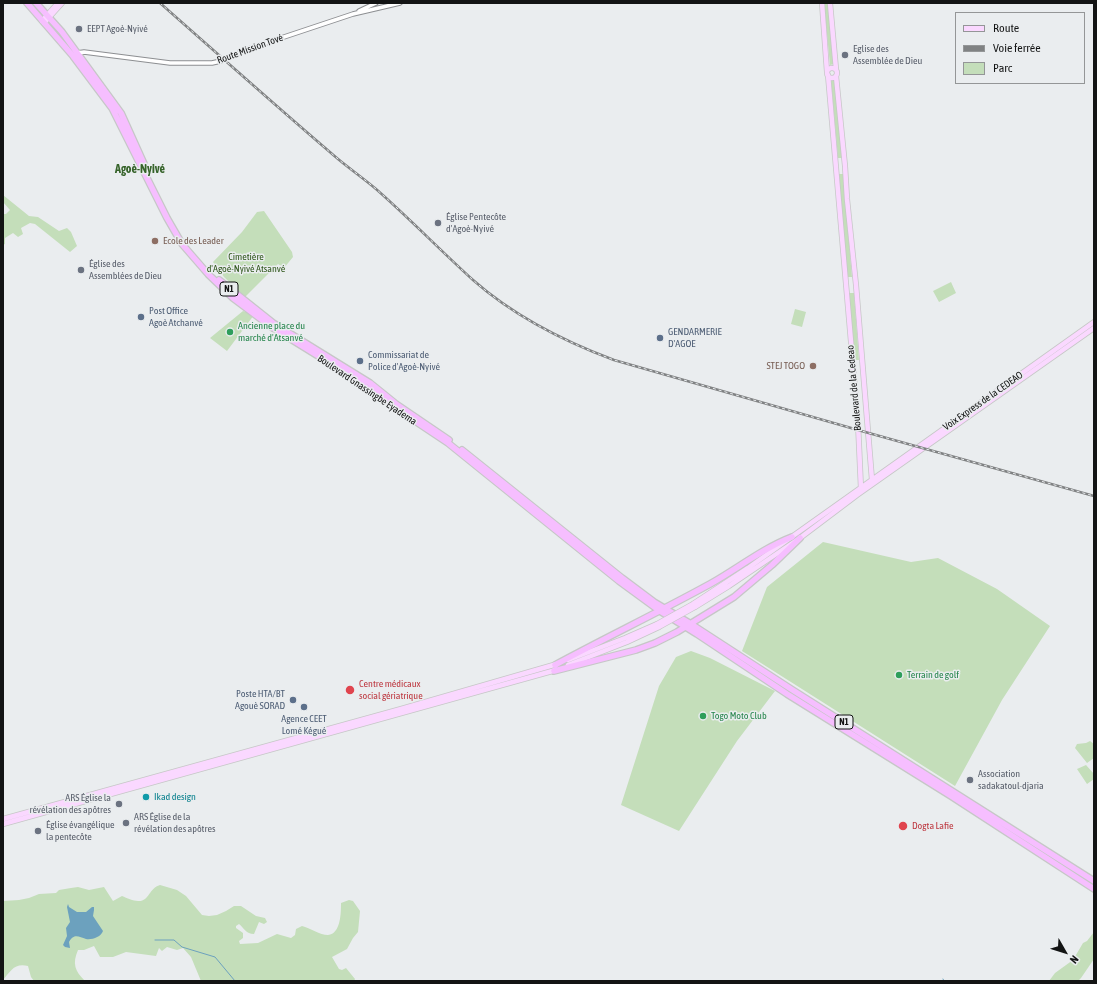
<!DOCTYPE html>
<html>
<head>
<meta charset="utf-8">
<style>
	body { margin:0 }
	#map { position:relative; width:1097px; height:984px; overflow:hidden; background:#eaedef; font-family:"Asap Condensed",sans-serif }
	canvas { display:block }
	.frame { position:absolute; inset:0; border:4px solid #131414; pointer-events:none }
	.legend { position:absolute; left:955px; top:12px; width:130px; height:72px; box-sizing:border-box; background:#eaedef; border:1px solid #949697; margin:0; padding:5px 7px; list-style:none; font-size:12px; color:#131414 }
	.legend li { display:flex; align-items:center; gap:8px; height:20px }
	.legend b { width:20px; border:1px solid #949697 }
	.north { position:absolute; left:1045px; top:932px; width:40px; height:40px; -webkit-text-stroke:3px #eaedef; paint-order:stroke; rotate:129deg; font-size:11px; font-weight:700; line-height:16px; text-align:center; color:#131414 }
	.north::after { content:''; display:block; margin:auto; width:14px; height:18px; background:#131414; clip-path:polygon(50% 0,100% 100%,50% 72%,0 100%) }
</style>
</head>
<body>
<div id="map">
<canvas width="1097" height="984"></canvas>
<div class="frame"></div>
<ul class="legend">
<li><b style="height:5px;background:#fad8ff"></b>Route</li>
<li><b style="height:5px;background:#808283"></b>Voie ferrée</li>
<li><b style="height:11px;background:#c4deba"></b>Parc</li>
</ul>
<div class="north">N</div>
</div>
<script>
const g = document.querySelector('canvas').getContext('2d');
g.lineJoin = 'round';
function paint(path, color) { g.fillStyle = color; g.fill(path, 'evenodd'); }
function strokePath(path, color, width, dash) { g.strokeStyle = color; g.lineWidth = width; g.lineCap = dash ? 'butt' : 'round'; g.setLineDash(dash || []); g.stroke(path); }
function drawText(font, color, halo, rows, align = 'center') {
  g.font = font + ' "Asap Condensed",sans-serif'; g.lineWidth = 3; g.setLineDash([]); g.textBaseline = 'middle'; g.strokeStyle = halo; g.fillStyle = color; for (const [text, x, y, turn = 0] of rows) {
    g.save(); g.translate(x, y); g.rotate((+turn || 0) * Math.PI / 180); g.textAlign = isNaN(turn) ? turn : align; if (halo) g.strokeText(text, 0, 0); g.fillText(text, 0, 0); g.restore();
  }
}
const green = new Path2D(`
	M824,3H828L834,64L830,65Z
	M831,80H835L842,158H838Z
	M839,174H843L852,277H847Z
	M3,195L29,216L38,217L59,231L67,228L71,232L77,246L70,252L35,224L30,223L21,228L23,234L18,237L13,233L5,238V244L3,245V214H6L10,210L3,202Z
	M264,211L292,252L293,257L284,268L278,264L245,297L224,277L213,262L242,232L257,212Z
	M951,282L956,293L939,302L933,291Z
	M849,293H854L859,360H854Z
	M795,309L806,312L802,327L791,324Z
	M243,311L254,315L227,351L210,338Z
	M823,542L911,562L938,558L997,589L1050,626L1002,700L955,786L742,651L767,587Z
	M691,651L710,658L775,691L737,741L679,831L621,805L659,686L676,657Z
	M1090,741L1094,744V758L1087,763L1075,748L1077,744L1086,743Z
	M1086,765L1094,774V779L1087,784L1077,769Z
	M160,885L177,890L186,896L202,915L209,916L217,915L226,911L234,906H241L256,916L265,918L267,922L264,924L259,922L254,934C246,934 244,928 239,924L236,926V928L243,933V938L239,941L240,944L258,943L277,934L291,938L295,935L296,929L302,926C310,928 320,935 328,935C341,934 341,912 341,903L349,900L353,901L360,911L358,932L353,938L347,949L332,957L339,969L342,970L346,968L355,979L354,981H201L191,957L183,948L177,950L167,947L162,951L159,948L156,956L126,952L113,957H100L94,946L84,950H78C72,964 75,971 85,981H34L31,977L28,966C14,963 11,971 3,980V901L19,900L29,898L39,894L56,893L59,890L71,888L78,887L89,890L104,887L113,901L122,896C127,898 133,901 138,901C149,902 149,888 160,885Z
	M1094,932V959L1081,978L1078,981H1049L1055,973L1073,960L1083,943L1087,941Z`);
const water = new Path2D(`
	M68,904L69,907L77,912H86L92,907H94V910L93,916L103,931C101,937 92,940 86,939C79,937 74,933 69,942L70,948L65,947L63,945L67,936L66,928L70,922L67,907Z`);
const stream = new Path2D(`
	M155,940H174L182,947L215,957L235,981
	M943,979L944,981`);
const minor = new Path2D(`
	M359,11L376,3
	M77,53L84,52L170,63H212L221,61L248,49L353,14L400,3`);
const major = new Path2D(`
	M822,3L827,72
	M830,3L836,69
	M42,21L58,3
	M44,23L62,3
	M827 73a5 5 0 1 1 10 0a5 5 0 1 1-10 0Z
	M828,75L858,423L861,489
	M836,76L845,166L847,199L856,285L872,480
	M693,604L748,568L1094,322
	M695,607L729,586L800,538L857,495L1094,328
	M568,660L625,638L657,624
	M568,665L627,642L659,627
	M3,819L401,709L557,664
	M3,824L556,670`);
const highway = new Path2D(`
	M27,3L73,56L112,108L167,218L182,244L208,274L233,298L273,328L349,375L388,403L448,443L619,581L660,611L697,634L787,694L951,796L1094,889
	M36,3L62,32L121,113L144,164
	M219,280L273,323L370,383L396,404L449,440
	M462,450L622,578L654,602L691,624L791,689L1094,881
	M555,665C607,637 659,612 710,584C737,569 763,548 792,537
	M554,671L636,650L655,643L677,632L734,597L772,565L800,538`);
const rail = new Path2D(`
	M160,3C219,55 278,108 338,159C350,169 363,178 376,189C409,218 440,250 473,280C514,316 563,341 614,360L858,430L1094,496`);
const majorBridge = new Path2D(`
	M657,624L693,604
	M659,627L695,607`);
const markers = [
	[79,29,4,"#6b7280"],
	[845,55,4,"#6b7280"],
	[438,223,4,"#6b7280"],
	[155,241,4,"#8d6e63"],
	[81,270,4,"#6b7280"],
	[141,317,4,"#5c6f8a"],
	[230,332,4,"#2e9e5b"],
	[660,338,4,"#5c6f8a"],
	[360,361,4,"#5c6f8a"],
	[813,366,4,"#8d6e63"],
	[899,675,4,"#2e9e5b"],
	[350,690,5,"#e0444e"],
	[293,700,4,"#5c6f8a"],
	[304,707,4,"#5c6f8a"],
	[703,716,4,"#2e9e5b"],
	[970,780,4,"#6b7280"],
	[146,797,4,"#0f9aa8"],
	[119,804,4,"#6b7280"],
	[126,823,4,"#6b7280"],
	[903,826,5,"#e0444e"],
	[38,831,4,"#6b7280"]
];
const shields = [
	[229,289,18],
	[844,722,18]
];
const shieldNames = [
	["N1",229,289],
	["N1",844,722]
];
const worshipNames = [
	["EEPT Agoè-Nyivé",87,29],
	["Eglise des",853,49],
	["Assemblée de Dieu",853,61],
	["Église Pentecôte",446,217],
	["d'Agoè-Nyivé",446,229],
	["Église des",89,264],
	["Assemblées de Dieu",89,276],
	["Association",978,774],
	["sadakatoul-djaria",978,786],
	["ARS Église la",111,798,"right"],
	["révélation des apôtres",111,810,"right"],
	["ARS Église de la",134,817],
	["révélation des apôtres",134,829],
	["Église évangélique",46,825],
	["la pentecôte",46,837]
];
const streetNames = [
	["Route Mission Tové",250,49,-20],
	["Boulevard de la Cedeao",854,388,-95],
	["Boulevard Gnassingbe Eyadema",367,390,34],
	["Voix Express de la CEDEAO",983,401,-35]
];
const educationNames = [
	["Ecole des Leader",163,241],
	["STEJ TOGO",805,366,"right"]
];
const parkNames = [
	["Cimetière",246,257],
	["d'Agoè-Nyivé Atsanvé",246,269]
];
const serviceNames = [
	["Post Office",149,311],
	["Agoè Atchanvé",149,323],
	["GENDARMERIE",668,332],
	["D'AGOE",668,344],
	["Commissariat de",368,355],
	["Police d'Agoè-Nyivé",368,367],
	["Poste HTA/BT",285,694,"right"],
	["Agouè SORAD",285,706,"right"],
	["Agence CEET",304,719,"center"],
	["Lomé Kégué",304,731,"center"]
];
const leisureNames = [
	["Ancienne place du",238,326],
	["marché d'Atsanvé",238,338],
	["Terrain de golf",907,675],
	["Togo Moto Club",711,716]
];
const healthNames = [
	["Centre médicaux",359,684],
	["social gériatrique",359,696],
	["Dogta Lafie",912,826]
];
const cultureNames = [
	["Ikad design",154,797]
];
const quarterNames = [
	["Agoè-Nyivé",140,169]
];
paint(green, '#c4deba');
paint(water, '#6ca1be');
strokePath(stream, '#6ca1be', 1);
strokePath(minor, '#8d8f92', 5.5);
strokePath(major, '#c6c7c7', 6);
strokePath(highway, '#c6c7c7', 8);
strokePath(minor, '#fff', 3.5);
strokePath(major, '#fad8ff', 4.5);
strokePath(highway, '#f6beff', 5.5);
strokePath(rail, '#808283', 2.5);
strokePath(rail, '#eaedef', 1, [3]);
strokePath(majorBridge, '#c6c7c7', 6, []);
strokePath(majorBridge, '#fad8ff', 4.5);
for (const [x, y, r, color] of markers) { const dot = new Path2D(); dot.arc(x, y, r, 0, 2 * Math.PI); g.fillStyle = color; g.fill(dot); strokePath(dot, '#eaedef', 1.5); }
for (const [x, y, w] of shields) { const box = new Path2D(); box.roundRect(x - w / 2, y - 7, w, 14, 3); g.fillStyle = '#eaedef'; g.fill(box); strokePath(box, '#131414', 1); }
drawText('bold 9px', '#131414', null, shieldNames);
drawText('10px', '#5b616d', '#eaedef', worshipNames, 'left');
drawText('10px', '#131414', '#eaedef', streetNames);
drawText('10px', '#785e54', '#eaedef', educationNames, 'left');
drawText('10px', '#2e561a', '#eaedef', parkNames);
drawText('10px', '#4e5e75', '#eaedef', serviceNames, 'left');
drawText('10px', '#27864d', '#eaedef', leisureNames, 'left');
drawText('10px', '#be3a42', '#eaedef', healthNames, 'left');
drawText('10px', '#0d838f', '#eaedef', cultureNames, 'left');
drawText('bold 12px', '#36632a', '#eaedef', quarterNames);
</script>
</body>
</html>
